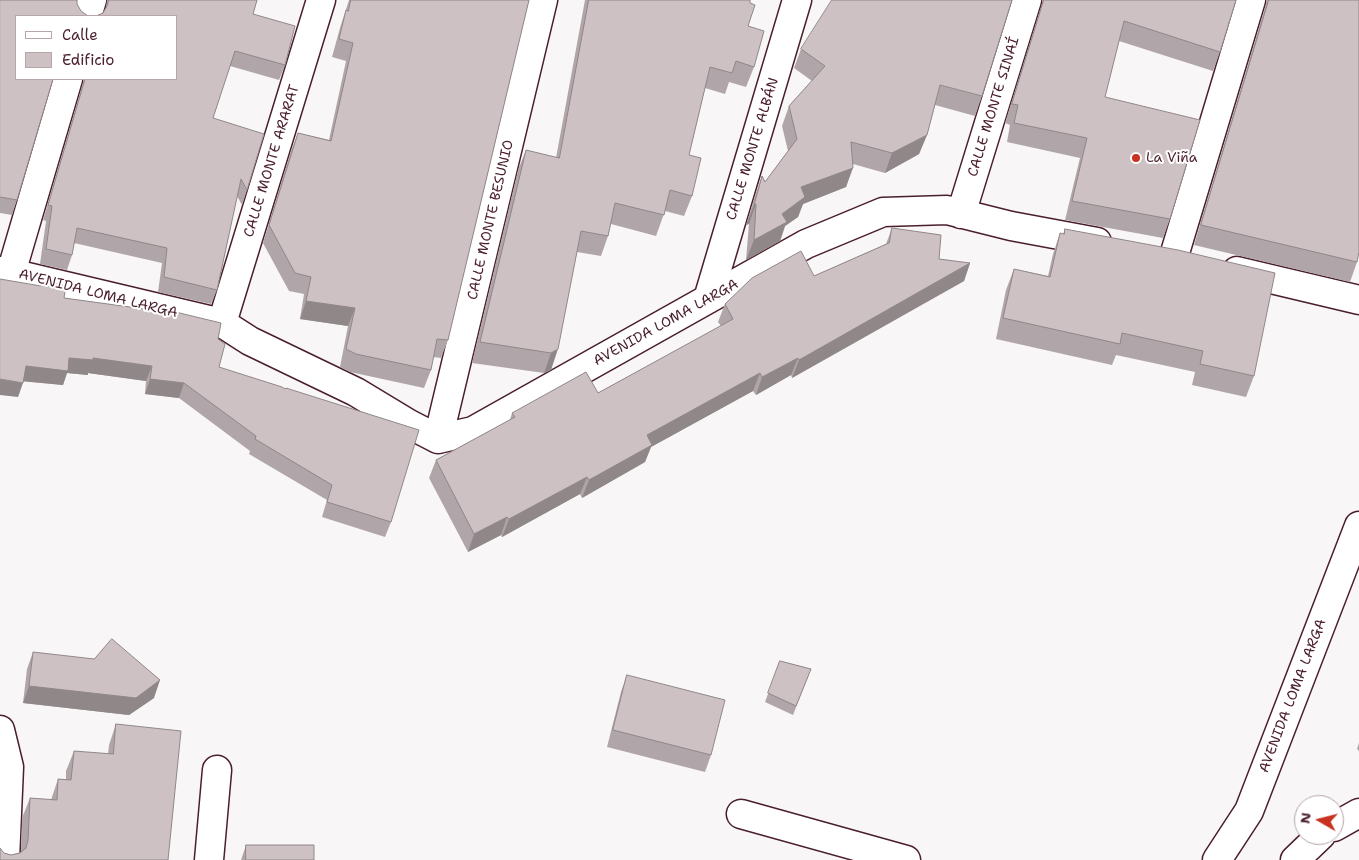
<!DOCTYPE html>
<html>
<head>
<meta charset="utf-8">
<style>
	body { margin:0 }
	#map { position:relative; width:1359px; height:860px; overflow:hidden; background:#f8f6f7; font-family:"Shantell Sans",sans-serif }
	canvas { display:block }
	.legend { position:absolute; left:15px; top:15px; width:162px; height:65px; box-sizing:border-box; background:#fff; border:1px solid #b7a5aa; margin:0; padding:6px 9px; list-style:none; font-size:15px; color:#4a1f2b }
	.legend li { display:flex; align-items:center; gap:10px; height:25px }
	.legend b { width:25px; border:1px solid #b7a5aa }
	.north { position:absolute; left:1294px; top:795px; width:50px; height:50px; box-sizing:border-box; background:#fff; border:1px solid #b7a5aa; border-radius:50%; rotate:278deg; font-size:14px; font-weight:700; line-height:20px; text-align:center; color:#4a1f2b }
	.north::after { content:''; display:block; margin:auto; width:18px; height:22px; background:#c8321e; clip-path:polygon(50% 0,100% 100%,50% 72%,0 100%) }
</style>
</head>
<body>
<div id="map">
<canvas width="1359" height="860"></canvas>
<ul class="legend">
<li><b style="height:6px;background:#fff"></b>Calle</li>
<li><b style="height:14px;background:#cdc1c4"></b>Edificio</li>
</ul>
<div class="north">N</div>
</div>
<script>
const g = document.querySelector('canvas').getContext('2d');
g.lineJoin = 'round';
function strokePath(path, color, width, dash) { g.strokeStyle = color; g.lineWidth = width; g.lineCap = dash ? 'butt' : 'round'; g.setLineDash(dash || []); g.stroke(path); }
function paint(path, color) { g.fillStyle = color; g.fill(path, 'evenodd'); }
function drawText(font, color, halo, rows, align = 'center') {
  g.font = font + ' "Shantell Sans",sans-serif'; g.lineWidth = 4; g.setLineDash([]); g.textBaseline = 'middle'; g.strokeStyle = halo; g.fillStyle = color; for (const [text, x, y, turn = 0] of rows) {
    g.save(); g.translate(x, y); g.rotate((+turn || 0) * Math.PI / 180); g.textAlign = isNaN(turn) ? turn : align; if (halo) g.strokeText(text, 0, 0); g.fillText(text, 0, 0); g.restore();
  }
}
const minor = new Path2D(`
	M87,16L92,0
	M961,214L1027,0
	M1174,256L1251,0
	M0,271L11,273L222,323L250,341L356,392L409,424L438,439L473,431L806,244L883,212L947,210L1011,226L1097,242
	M1237,271L1359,300
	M11,273L68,79
	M708,299L797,0
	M222,323L321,0
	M438,439L543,0
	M0,730L9,767L5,860
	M741,814L906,860
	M1334,827L1359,813
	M209,860L217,770
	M1217,860L1249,811L1359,526
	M1295,860L1321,835`);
const wall = new Path2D(`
	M0,0L16,16L17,200L12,215L0,213Z
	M107,0H257L253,14L285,65L279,80L230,66L213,118L247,190L242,205L237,196L217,290L211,304L158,292L162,263L74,243L72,255L67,270L40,264L46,221L43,220L83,83V79H176L103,13L106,8Z
	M349,0H529L448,340L441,358L433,357L431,370L424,388L350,372L340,367L348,326L300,319L304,294L289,291L263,243L291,151L298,133L329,140L346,61L332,57L340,28Z
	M585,0H750L748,26L754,67L746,87L729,82L725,94L705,88L689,155L692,196L684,216L665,211L656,236L611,224L608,236L601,256L577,252L551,370L544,373L472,363L518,170L526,150L556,158Z
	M1042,0H1236L1220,52L1213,71L1119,41L1105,97L1170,219L1163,238L1065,220L1080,158L1007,142L1010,125L1005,123L1042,4Z
	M1266,0H1359L1357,262L1350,282L1194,245L1266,4Z
	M801,49L982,96L975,116L935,105L927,135L919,154L885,173L853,164L846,187L803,204L798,217L785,226L780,241L746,260L749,224L746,225L755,196L762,176L765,182L788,151L782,126L789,106L812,81L794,68Z
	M892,228L939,259L970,263L964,281L792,378L791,375L756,395L753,391L651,447L645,462L582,498L580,494L502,537L501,535L468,552L429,478L436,460L510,420L512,413L598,393L721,326L718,322L725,304L814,276L886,244Z
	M1065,229L1254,376L1246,397L1192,385L1195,372L1116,355L1112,365L996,339L1006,290L1014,269L1048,276L1053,254L1060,233L1063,234Z
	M41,280L64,298L158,311L159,308L218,339L219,367L391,522L385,537L322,517L327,500L249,454L250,451L179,398L145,394L146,381L88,373V375L67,373L63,385L23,381L18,397L40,285Z
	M33,652L154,698L129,715L23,703L27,669Z
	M780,661L811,669L793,715L765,702Z
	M627,675L711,755L705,772L607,747L621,692Z
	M116,724L168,860H0L4,853L11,855L21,852L22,818L30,798L51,800L58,779H66V771L74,751L108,754L109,745Z
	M1359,743V751L1357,749Z
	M246,845L314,860H241Z`);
const shadedWall = new Path2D(`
	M927,135L919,154L885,173L892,153Z
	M853,168L846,187L803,204L798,217L785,226L780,241L746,260L754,240L782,214L801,187Z
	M756,204L749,224L746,225L754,205Z
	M970,263L964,281L792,378L799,360Z
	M306,301L355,308L348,326L300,319Z
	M558,349L551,370L544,373L551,353Z
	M69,358H93L152,366L146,381L88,373V375L67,373L63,385L20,381L26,366Z
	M798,358L791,375L756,395L762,377Z
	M760,373L753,391L651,447L645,462L582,498L589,480L647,435Z
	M0,379L23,383L18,397L0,395Z
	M150,379L184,383L179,398L145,394Z
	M587,477L580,494L502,537L509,519Z
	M507,517L501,535L468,552L474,534Z
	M160,680L154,698L129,715L23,703L29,686Z`);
const building = new Path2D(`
	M0,0H77V4L81,11L88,16H90H16V79H53L17,200L0,197Z
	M109,0H257L253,14L295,26L285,65L235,51L213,118L264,134L247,190L241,179L217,290L164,277L167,248L77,228L72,255L46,249L52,206L48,205L85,79H176V16H96L103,13L107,6Z
	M351,0H529L448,340L437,339L431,370L356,354L346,349L355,308L306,301L311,277L295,273L269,225L298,133L331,141L353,43L339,39L346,10L348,11Z
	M589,0H750V3L755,5L748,26L764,31L754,67L736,61L732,73L710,67L689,155L701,158L692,196L670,190L664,215L615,203L608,236L581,231L558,349L551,353L480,342L526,150L559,158Z
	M832,0H1012L982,96L940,85L927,135L892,153L851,142L853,168L801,187L805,197L782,214L787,222L754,240L756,204L754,205L762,176L765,182L797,139L789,106L825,66L801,49Z
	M1044,0H1236L1220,52L1124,21L1105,97L1200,120L1170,219L1072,201L1087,138L1014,123L1018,105L1012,104Z
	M1269,0H1359V252L1357,262L1201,225Z
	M892,228L941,235L939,259L970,263L799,360L798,358L762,377L760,373L647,435L652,445L589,480L587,477L509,519L507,517L474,534L436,460L515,417L512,413L586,372L598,393L733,319L725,304L752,278L801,251L814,276L889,243Z
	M1065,229L1178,250L1275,273L1254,376L1200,364L1203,351L1122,333L1120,344L1003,318L1014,269L1050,277L1060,233L1064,234Z
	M0,279L41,286V280L66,286L64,298L159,311V308L221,323L218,339L225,344L219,367L282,387L285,389L286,388L419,430L391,522L327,502L332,485L255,439L256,436L184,383L150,379L152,366L93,358V360L69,358L68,371L26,366L23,383L0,379Z
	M112,639L160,680L136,698L29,686L33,652L94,659Z
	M780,661L811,669L796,706L768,693Z
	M627,675L725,700L711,755L613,730Z
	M116,724L181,731L168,860H0V848L4,853L11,855L20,853L26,848L28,840L30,798L57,800L58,779L71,780L74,751L113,754Z
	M246,845H314V860H246Z`);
const markers = [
	[1136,158,5,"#c8321e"]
];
const streetNames = [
	["CALLE MONTE SINAÍ",994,107,-73],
	["CALLE MONTE ALBÁN",753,149,-73],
	["CALLE MONTE ARARAT",272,161,-73],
	["CALLE MONTE BESUNIO",491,220,-77],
	["AVENIDA LOMA LARGA",98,294,14],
	["AVENIDA LOMA LARGA",666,323,-29],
	["AVENIDA LOMA LARGA",1293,696,-69]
];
const poiNames = [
	["La Viña",1146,158]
];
strokePath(minor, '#4a1f2b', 31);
strokePath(minor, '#fff', 28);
paint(wall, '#b0a6a9');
paint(shadedWall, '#908789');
paint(building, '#cdc1c4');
strokePath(building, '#908789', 1);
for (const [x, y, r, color] of markers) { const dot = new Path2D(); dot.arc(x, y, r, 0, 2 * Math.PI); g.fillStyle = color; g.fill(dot); strokePath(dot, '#fff', 2); }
drawText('14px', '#4a1f2b', '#fff', streetNames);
drawText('14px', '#4a1f2b', '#fff', poiNames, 'left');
</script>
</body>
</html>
